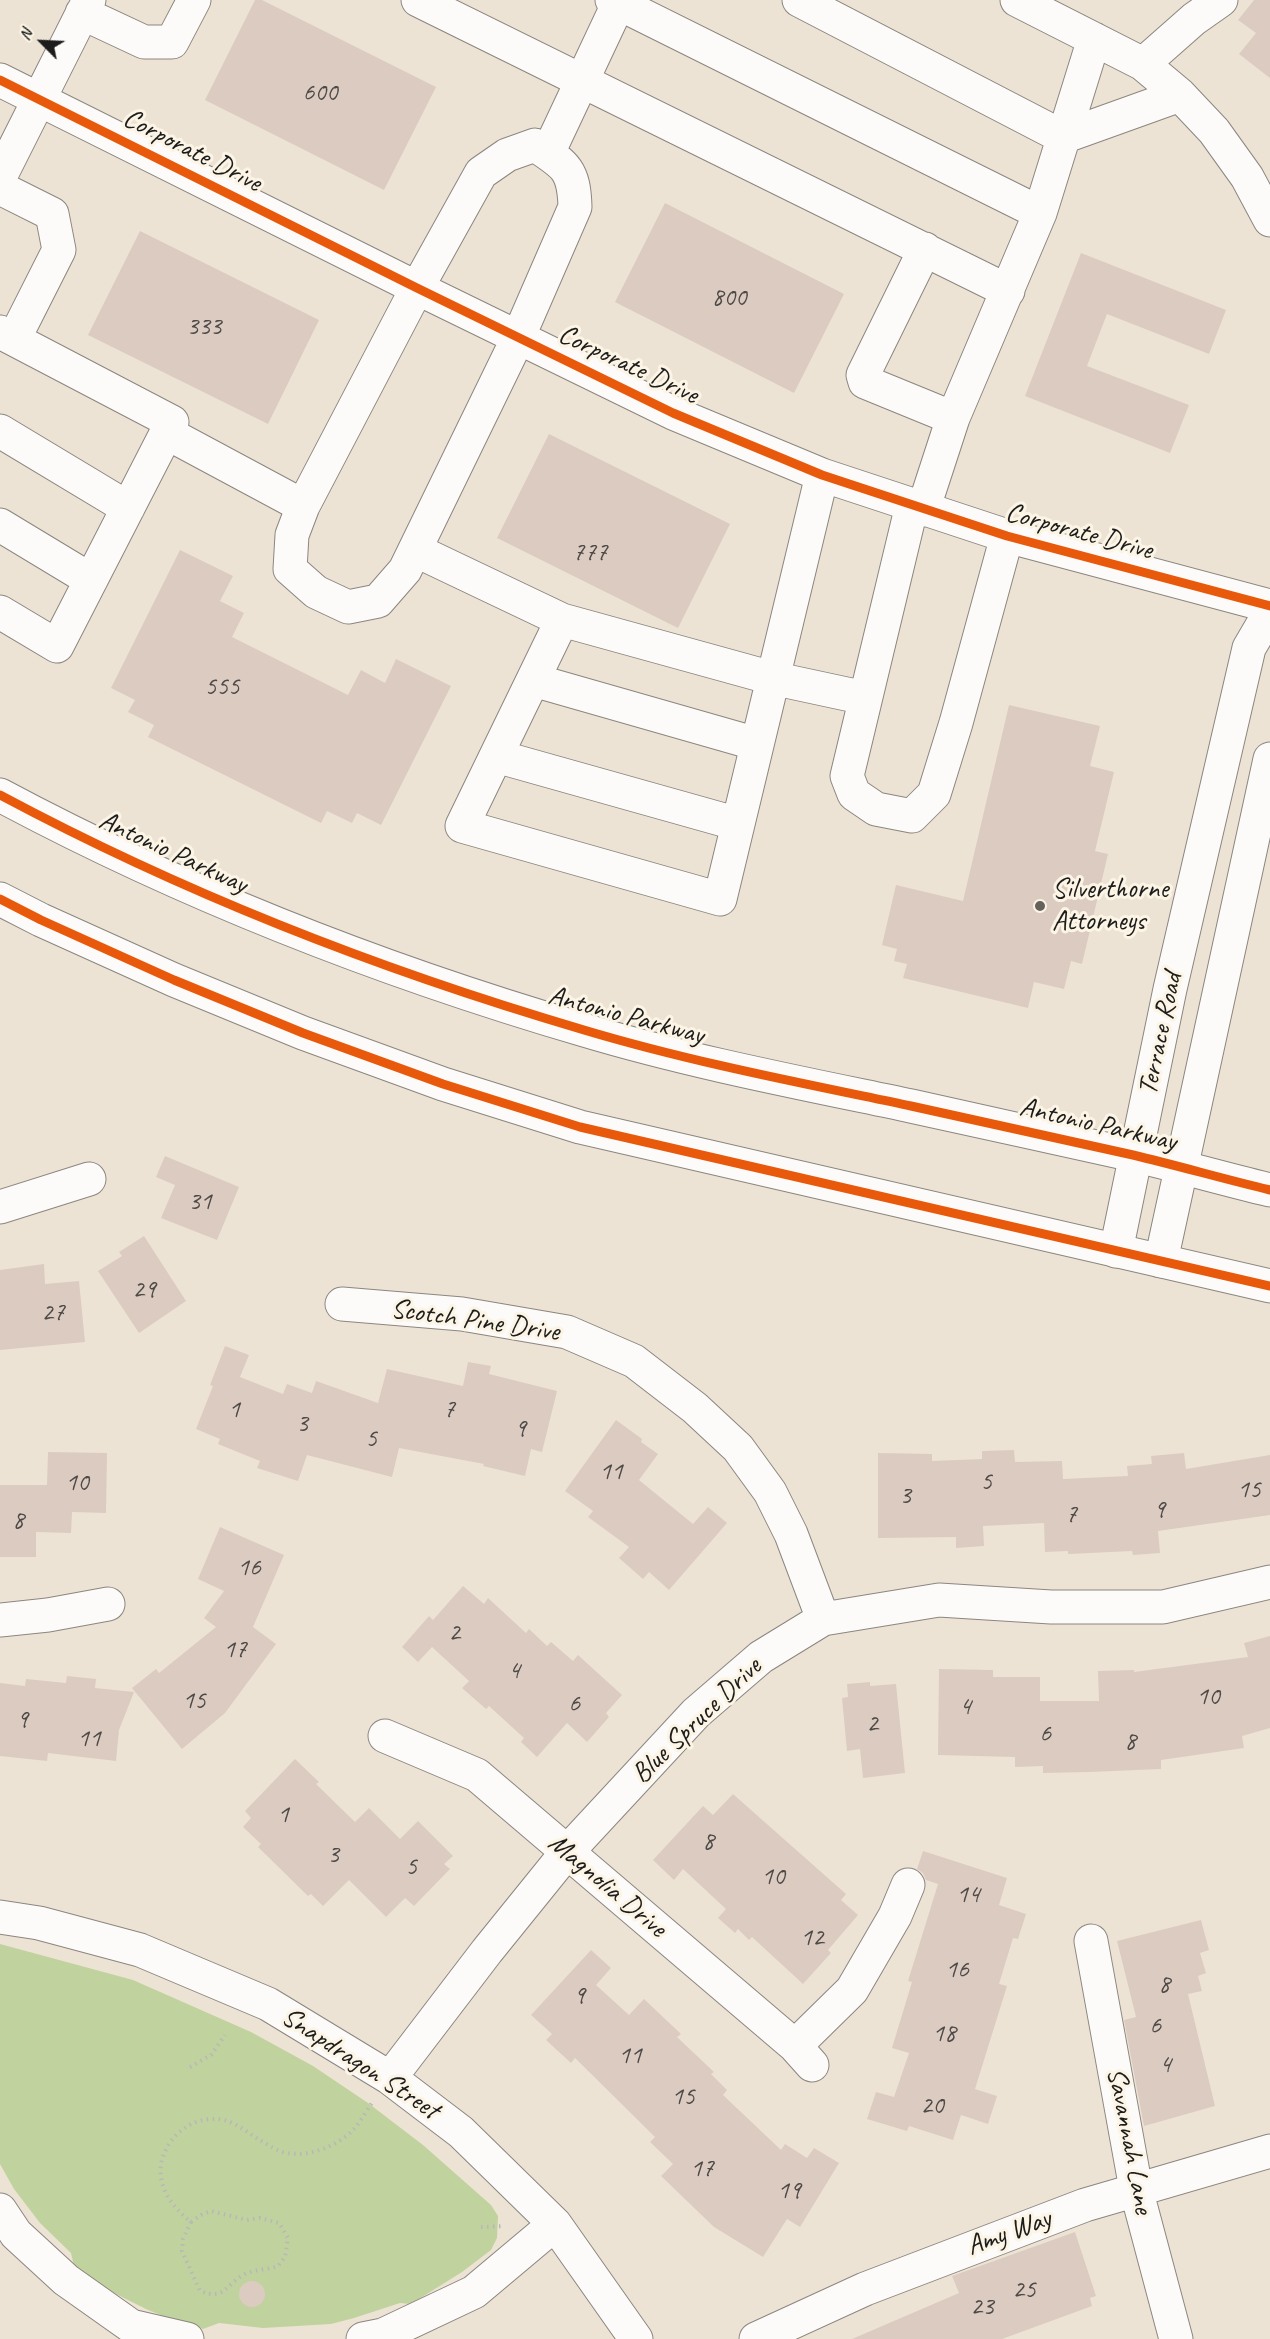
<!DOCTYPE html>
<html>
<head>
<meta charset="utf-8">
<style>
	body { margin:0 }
	#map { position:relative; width:1270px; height:2339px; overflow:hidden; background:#ede3d5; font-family:Caveat,sans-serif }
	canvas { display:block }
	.north { position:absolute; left:12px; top:12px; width:60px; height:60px; -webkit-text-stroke:4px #fcf5e5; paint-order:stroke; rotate:294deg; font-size:16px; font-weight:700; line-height:24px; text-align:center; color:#1c1c1c }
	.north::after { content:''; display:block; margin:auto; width:21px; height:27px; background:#1c1c1c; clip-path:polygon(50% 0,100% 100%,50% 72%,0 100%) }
</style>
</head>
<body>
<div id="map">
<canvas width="1270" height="2339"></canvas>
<div class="north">N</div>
</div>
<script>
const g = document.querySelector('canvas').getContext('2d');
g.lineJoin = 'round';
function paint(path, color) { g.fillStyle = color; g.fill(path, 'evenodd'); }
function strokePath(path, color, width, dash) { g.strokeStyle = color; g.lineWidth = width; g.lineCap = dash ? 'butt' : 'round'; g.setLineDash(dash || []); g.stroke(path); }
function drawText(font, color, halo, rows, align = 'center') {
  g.font = font + ' Caveat,sans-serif'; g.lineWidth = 6; g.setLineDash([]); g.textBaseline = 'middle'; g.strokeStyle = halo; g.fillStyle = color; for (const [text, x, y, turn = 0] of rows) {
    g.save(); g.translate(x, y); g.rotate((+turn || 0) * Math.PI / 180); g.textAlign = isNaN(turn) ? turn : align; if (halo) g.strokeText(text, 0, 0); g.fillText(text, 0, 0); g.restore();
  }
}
const green = new Path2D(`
	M0,1944L133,1980L251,2032L313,2066L368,2103L423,2145L491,2205L498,2216L497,2238L491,2250L462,2272L411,2304L400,2303L354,2318L331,2324L263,2328L219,2323L203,2329L175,2321L146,2309L106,2289L74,2266L71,2253L40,2223L14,2189L0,2164Z`);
const building = new Path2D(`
	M255,0H262L436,87L384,190L205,100Z
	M1254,0H1270V78L1239,54L1256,33L1238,20Z
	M665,203L844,294L794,393L615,302Z
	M140,231L319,320L268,424L88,335Z
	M1081,253L1226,310L1209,354L1107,314L1087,366L1189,405L1170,453L1025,396Z
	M549,434L730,524L678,628L497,538Z
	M180,550L233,576L220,601L244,613L232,637L348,695L361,670L385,683L396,659L451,686L381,825L357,813L352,823L327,811L321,823L148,737L154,725L128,712L135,700L111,688Z
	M1009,705L1100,726L1090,766L1114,772L1095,851L1108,854L1082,964L1071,961L1064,989L1034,982L1028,1008L903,978L907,964L894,961L897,949L882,945L896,885L963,901Z
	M165,1156L239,1187L217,1240L161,1218L175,1185L156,1177Z
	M144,1236L186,1301L139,1333L98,1271L122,1256L119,1252Z
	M44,1264L45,1284L79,1281L85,1342L0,1350V1270Z
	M225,1346L249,1355L240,1377L283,1394L287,1384L312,1393L316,1381L378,1403L387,1369L463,1386L468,1362L491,1366L489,1374L557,1391L542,1452L531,1449L525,1476L483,1466L484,1464L399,1448L392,1477L307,1455L298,1481L257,1468L260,1461L218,1444L220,1439L196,1429L213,1386L210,1385Z
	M616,1420L642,1439L641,1442L658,1454L639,1480L693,1524L708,1507L727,1523L669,1590L649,1572L643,1579L619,1558L629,1547L588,1517L593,1511L565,1491Z
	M1014,1450L1015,1462L1062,1461L1063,1479L1128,1476L1127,1466L1152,1464L1151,1456L1184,1453L1186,1469L1270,1455V1515L1158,1531L1160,1553L1133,1555L1132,1551L1068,1554V1551L1045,1552L1044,1523L983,1526L984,1546L956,1548V1537L878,1538V1453L932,1454V1461L982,1459V1451Z
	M48,1452L107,1453L106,1513L72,1512L71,1533L36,1532V1557H0V1485H47Z
	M220,1527L284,1555L253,1627L276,1644L225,1713L182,1749L132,1688L156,1669L159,1673L216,1627L204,1618L224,1591L198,1579Z
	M463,1586L484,1604L488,1598L526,1633L529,1629L547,1646L551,1642L573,1661L578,1655L622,1695L606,1713L609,1717L587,1742L567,1723L537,1757L521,1742L524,1738L489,1706L486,1709L462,1688L469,1681L432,1647L418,1662L402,1647L429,1616L433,1620Z
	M1270,1636V1728L1242,1736L1244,1748L1161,1760V1769L1089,1772L1043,1773V1766L1015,1767V1757L938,1755L939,1669L993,1670V1677H1040V1701H1099L1098,1671L1134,1670V1672L1248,1657L1244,1643Z
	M67,1676L96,1679L95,1688L134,1692L119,1730L116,1761L48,1753L47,1761L0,1756V1683L25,1686L26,1679L66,1683Z
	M870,1682V1686L896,1684L905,1773L863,1778L860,1749L847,1751L842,1698L848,1697L847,1684Z
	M295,1759L319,1782L316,1784L355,1822L369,1808L400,1839L418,1821L453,1856L444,1864L450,1869L414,1906L405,1898L386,1917L349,1880L323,1906L311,1894L308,1896L258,1847L261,1844L243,1827L251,1818L245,1811Z
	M733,1794L846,1894L841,1900L858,1915L828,1950L831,1953L803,1984L752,1937L749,1940L738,1929L735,1933L718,1918L726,1909L683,1869L674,1880L653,1860L703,1806L713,1815Z
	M923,1851L1007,1878L999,1905L1026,1914L1018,1939L1013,1938L999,1984L1007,1986L975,2089L997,2096L988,2124L961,2115L953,2140L909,2126L907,2131L867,2119L876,2092L894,2097L909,2053L892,2048L912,1982L908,1981L938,1884L926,1880L923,1873L917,1869Z
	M1201,1920L1209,1950L1200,1953L1206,1973L1198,1976L1202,1991L1188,1994L1215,2106L1144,2126L1124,2020L1136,2017L1117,1941Z
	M591,1950L611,1968L596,1985L629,2015L644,1999L681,2034L677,2037L714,2072L711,2074L727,2090L723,2095L781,2150L785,2144L807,2158L814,2148L839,2163L800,2227L787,2219L763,2257L714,2227L661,2176L673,2164L650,2142L655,2137L575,2058L571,2063L546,2040L552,2034L531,2015Z
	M1075,2232L1096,2296L1090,2298L1092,2306L1002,2339H852L959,2293L952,2276Z
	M239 2294a13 13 0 1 1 26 0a13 13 0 1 1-26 0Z`);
const path = new Path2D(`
	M190,2067L211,2055L225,2035
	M191,2222L183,2239L182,2251L200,2291C226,2301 225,2284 245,2274C255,2269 267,2270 278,2266L285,2257L288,2238L279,2223L260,2218L247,2220L211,2211L201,2215L191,2222C179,2212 168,2201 163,2186C152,2154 180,2119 213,2119C230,2118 244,2130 258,2139C267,2144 276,2151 287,2153C310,2157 338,2146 354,2129C361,2121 366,2111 372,2103
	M481,2227L504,2226`);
const minor = new Path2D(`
	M418,0L1008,291
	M612,0L1040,213
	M799,0L1063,137L1180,95
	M1017,0L1143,64L1180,95L1214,131L1247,177L1270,220
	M82,13L144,42H172L194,0
	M1143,64L1194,19L1221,0
	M0,80L417,288L673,413L822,475L1007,536L1270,606
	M548,153L620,0
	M0,177L89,0
	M0,188L52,214L59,250L14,339
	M925,249L863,375L865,382L953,418
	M0,332L172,422L57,646L0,612
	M0,431L128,508
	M167,433L303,506L292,535L290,569L316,592L348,607L378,601L405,570L518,338L575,207C574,170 566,165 535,145L507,155L481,173L417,288L303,506
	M912,505L847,776L854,794L876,809L912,816L934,794L956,723L1007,536
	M923,510L953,418L1040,213L1094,39
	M0,525L91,580
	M415,550L562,620L462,826L720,899L822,475
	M562,620L772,678L865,698
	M533,680L757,744
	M496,756L738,824
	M0,1207L89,1179
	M1116,1251L1170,989L1249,648L1270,612
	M1161,1261L1270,759
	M342,1304L462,1314L567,1332L634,1361L695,1408L738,1448L770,1492L791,1534L823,1619
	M0,1620L48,1615L108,1604
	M385,1736L477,1775L795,2046L812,2065
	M0,1917L39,1923L140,1950L268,2004L390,2078L461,2132L555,2224L636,2339
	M1091,1941L1136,2189L1176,2339
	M795,2046L852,1990L895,1916L908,1885
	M390,2078L487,1951L567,1852L696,1713L761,1657L823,1619L939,1600L1051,1607H1163L1270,1582
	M0,2210L16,2234L66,2280L131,2326L187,2339
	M363,2339L383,2335L474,2292L555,2224
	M756,2339L865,2289L1085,2205L1270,2151`);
const major = new Path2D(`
	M0,795C185,894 383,971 584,1030C691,1062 801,1083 911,1106C985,1123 1059,1138 1133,1155C1179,1166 1224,1179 1270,1190
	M0,899L41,920L174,980L303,1033L443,1084L580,1127L1270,1286`);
const cycleway = new Path2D(`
	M0,80L417,288L673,413L822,475L1007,536L1270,606
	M0,795C185,894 383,971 584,1030C691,1062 801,1083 911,1106C985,1123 1059,1138 1133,1155C1179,1166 1224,1179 1270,1190
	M0,899L41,920L174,980L303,1033L443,1084L580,1127L1270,1286`);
const markers = [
	[1040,906,6,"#65625d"]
];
const numberNames = [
	["600",320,93],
	["800",729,298],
	["333",204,327],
	["777",590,553],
	["555",222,687],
	["31",200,1202],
	["29",144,1290],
	["27",53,1313],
	["1",234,1410],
	["7",449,1410],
	["3",302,1424],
	["9",520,1429],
	["5",371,1439],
	["11",611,1472],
	["5",986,1482],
	["10",77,1483],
	["15",1249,1490],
	["3",905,1496],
	["9",1159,1510],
	["7",1071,1515],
	["8",18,1521],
	["16",249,1568],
	["2",454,1633],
	["17",235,1650],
	["4",514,1671],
	["10",1208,1697],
	["15",194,1701],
	["6",574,1704],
	["4",965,1707],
	["9",22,1720],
	["2",872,1724],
	["6",1045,1734],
	["11",89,1739],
	["8",1130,1742],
	["1",283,1815],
	["8",708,1842],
	["3",333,1855],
	["5",411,1867],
	["10",773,1877],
	["14",968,1895],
	["12",812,1938],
	["16",957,1970],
	["8",1164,1985],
	["9",579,1996],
	["6",1155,2026],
	["18",944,2034],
	["11",630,2056],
	["4",1165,2065],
	["15",683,2097],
	["20",932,2106],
	["17",702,2169],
	["19",789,2191],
	["25",1024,2290],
	["23",982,2307]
];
const streetNames = [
	["Corporate Drive",192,151,27],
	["Corporate Drive",628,365,25],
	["Corporate Drive",1079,532,15],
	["Antonio Parkway",173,853,25],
	["Antonio Parkway",626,1016,15],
	["Terrace Road",1161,1034,-78],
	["Antonio Parkway",1098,1125,13],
	["Scotch Pine Drive",475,1321,8],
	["Blue Spruce Drive",697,1721,-44],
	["Magnolia Drive",607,1886,40],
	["Snapdragon Street",360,2064,33],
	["Savannah Lane",1129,2141,79],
	["Amy Way",1009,2233,-20]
];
const poiNames = [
	["Silverthorne",1052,890],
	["Attorneys",1052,922]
];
paint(green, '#c0d29d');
paint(building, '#dccbc1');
strokePath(minor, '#8b867f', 35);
strokePath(major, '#8b867f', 35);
strokePath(path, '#b9b8b6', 4, [1.5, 4.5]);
strokePath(minor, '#fcfbf9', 33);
strokePath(major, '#fcfbf9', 33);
strokePath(cycleway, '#e8590c', 9);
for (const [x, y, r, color] of markers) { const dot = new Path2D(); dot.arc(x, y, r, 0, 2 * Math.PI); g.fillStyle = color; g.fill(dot); strokePath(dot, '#fcf5e5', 2); }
drawText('26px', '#4d4946', null, numberNames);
drawText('28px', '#1c1c1c', '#fcf5e5', streetNames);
drawText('28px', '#1c1c1c', '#fcf5e5', poiNames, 'left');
</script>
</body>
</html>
